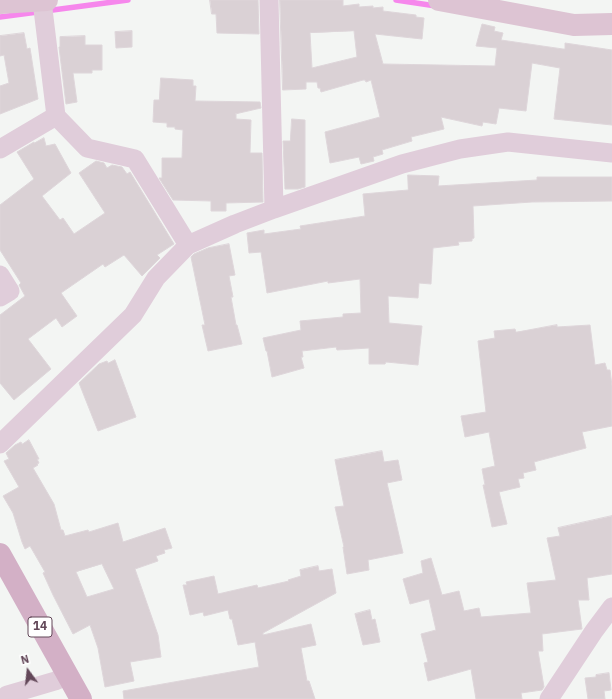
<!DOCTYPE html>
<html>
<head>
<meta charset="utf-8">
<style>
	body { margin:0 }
	#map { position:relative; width:612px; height:699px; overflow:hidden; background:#f3f5f3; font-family:"IBM Plex Sans",sans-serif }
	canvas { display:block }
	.north { position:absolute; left:8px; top:651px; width:40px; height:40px; -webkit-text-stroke:3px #fff; paint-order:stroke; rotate:345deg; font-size:11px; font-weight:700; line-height:16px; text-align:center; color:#634859 }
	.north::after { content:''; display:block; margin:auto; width:14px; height:18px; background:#634859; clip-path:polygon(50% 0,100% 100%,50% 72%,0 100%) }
</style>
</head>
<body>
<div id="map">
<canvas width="612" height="699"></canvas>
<div class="north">N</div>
</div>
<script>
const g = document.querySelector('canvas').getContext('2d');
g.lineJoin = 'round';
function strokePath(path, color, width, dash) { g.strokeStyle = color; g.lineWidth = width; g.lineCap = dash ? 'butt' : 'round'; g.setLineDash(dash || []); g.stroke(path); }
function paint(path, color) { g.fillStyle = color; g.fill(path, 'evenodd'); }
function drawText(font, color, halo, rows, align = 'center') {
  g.font = font + ' "IBM Plex Sans",sans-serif'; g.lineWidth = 3; g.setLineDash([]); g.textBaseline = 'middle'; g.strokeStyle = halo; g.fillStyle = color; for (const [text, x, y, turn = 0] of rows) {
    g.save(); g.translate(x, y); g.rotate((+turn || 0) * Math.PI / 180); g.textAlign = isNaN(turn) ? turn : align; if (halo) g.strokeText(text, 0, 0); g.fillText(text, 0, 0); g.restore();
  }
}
const stream = new Path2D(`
	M396,0L436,6
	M0,17L128,0`);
const building = new Path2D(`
	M210,0H258L259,34L217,33L216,14H212Z
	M280,0H343V6L359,4V7L373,6V8L383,7V11L416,15V17L424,18L422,39L375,34L383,64L495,66L497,48L476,46L482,24L495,27L494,31L503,33L501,40L563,49H565V43L612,50V125L554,119L560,68L532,63L526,111L499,108L496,124L483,122L482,126L441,117L444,129L411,137L412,141L382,150L383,154L373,157L374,161L361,164L359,157L330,163L325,132L380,117L371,80L366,82L365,80H363L321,92L320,88H318L317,82H306V89L283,90ZM354,31L357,57L312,68L310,33Z
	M132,31V47L116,48L115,32Z
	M24,33L27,49L30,48L38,99L0,114V86L9,83L4,55L0,56V36Z
	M85,36V45H102V70H92V73H73L77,102L66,104L59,47H60V37Z
	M161,78L193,80V86H196L195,101L260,102L261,108L235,114H236V119L251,120L250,153H262L263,202L226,203V211H211V201L173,200L159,178H162V158H182L183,130L175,129V127H167V123L153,122L154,100H159Z
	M292,119L305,120V187L298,189H285L283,141H290Z
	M44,138L46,146L55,144L71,173L42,196L60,220L63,218L74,234L105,213L79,173L96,161L104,163L107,168L112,165L122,167L127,174L130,172L174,244L157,255L160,258L142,276L124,255L105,267L103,264L61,293L77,316L62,327L56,318L28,339L51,369L14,400L0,383V315L25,296L19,285L21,283L0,250V205L34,179L17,152L34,142V143Z
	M408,175L439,176L438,186L537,180V177H612V201L532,202L473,206L474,238L472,239V241L458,242L459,245L433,248L431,284L419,283L418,298L388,296L389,323L422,326L418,365L386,362L385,364H369V348L337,350L336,347L302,351L303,357H301L304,368L272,377L267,351H266L263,338L301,330L300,321L343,317V314L361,313L360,279L328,283V281L267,293L261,252L249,253L247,233L264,230V234L301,229L300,226L365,216L363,194L408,190Z
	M229,244L235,275L229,276L233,297H231L236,325H237L242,344L208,351L202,325H205L191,257L194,254L208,248Z
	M557,325V327L590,325L595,365L605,363L607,370H610L612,386V426L582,432L586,448L534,462L536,470L523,473L524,478L518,479L520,487L499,492L507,524L492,527L483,485H485L482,469L495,466L489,432L465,437L461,416L486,412L478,341L495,338L494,331L515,329L516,332Z
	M115,360L136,417L98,431L79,383L99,364L107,361L108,363Z
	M29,440L39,459H37L39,463L37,464L38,465L33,468L54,504L61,530H63L65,536L88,530L89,532L118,523L123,542L165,528L172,548L164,550L165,553L156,556L158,561L135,569L158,635L161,657L130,662L134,681L105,687L98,648L90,625L73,634L53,595L43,573L45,572L30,546L25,549L22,542L13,513L3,496L19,487L4,461L9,459L6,453L15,445L21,442L22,444ZM102,564L114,589L87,597L76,572Z
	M382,451L384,462L398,460L402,480L387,483L403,553L368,560L369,570L347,574L343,547H344L335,507L344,506L335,460Z
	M612,516V574L587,578L589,600H578L582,629L542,634L543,651H538L544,687L542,690L521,693L522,699H476L471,669L428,681L424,663L428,662L421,634L436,630L429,599L410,604L403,579L423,573L421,561L431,558L442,595L459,591L464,611L479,608L481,617L531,613L527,583L556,580L547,538L560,536L558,528Z
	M318,566L319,571L332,569L336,593L263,633V635L311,624L316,645L301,648L307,681H309L315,699H124L123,691L259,667L255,642L238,645L232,619H230L228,610L204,616L203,612L190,615L183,585H187L186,582L214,576L218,594L257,585L258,588L289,581L288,580L301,576L300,570Z
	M370,610L372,620L375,619L380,642L363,645L355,614Z
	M609,673L611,690L604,691L605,699H588L585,678L596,677V675Z`);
const street = new Path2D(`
	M269,0L274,209
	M42,1L56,116L87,148L135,159L188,245
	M0,149L56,116
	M0,275L10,291L0,297
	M0,444L133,315L156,278L188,245L235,224L274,209L402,164L460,149L508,142L612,153
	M8,699L7,695L55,681L67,676
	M549,699L594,631L612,607`);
const secondary = new Path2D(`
	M439,0L574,25L612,24
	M0,3L47,0`);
const primary = new Path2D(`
	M0,554L81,699`);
const shields = [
	[40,627,24]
];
const shieldNames = [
	["14",40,627]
];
strokePath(stream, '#f687ec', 5.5);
paint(building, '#dad1d5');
strokePath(building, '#ded6da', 1);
strokePath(street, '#e0cdda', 19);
strokePath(secondary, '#ddc4d3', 22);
strokePath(primary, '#d3b0c6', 22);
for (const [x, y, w] of shields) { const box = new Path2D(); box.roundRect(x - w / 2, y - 10, w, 20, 3); g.fillStyle = '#fff'; g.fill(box); strokePath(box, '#634859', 1); }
drawText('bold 12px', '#634859', null, shieldNames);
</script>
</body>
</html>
